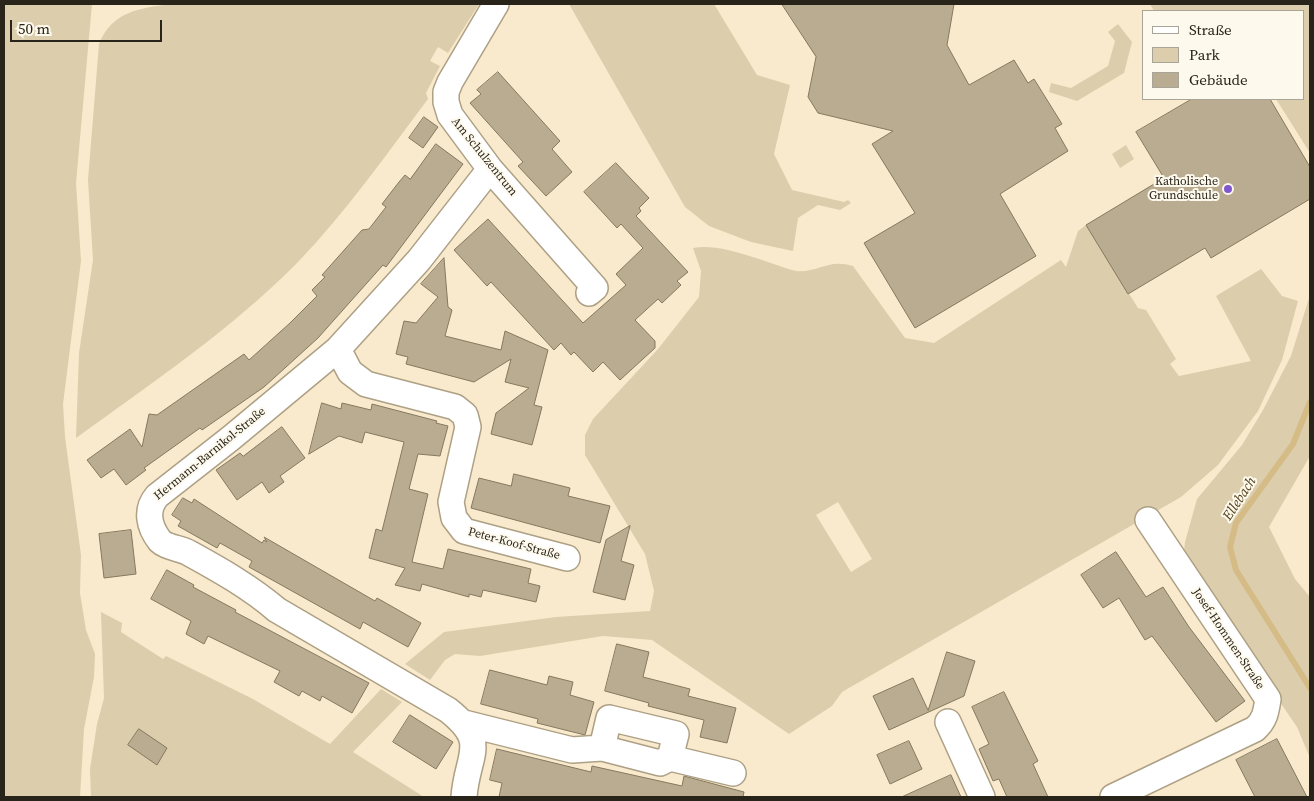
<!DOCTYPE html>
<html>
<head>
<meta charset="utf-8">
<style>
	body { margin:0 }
	#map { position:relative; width:1314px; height:801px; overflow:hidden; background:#f9eacd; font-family:"Source Serif 4",serif }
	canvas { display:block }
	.frame { position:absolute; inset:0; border:5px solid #292419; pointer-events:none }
	.legend { position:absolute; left:1142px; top:10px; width:162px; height:90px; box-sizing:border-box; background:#fef9ed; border:1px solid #a9a498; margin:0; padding:6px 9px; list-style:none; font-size:15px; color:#292419 }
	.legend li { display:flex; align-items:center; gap:10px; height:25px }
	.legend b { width:25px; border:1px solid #a9a498 }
	.scale { position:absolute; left:10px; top:20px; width:152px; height:22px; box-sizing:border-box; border:2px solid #292419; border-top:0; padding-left:6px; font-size:15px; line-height:18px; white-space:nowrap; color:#292419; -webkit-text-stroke:4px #fef9ed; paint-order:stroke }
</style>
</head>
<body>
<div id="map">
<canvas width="1314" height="801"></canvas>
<div class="frame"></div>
<ul class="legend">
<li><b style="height:6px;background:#fff"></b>Straße</li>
<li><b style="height:14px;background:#dccdac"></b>Park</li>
<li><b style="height:14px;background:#baac90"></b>Gebäude</li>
</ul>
<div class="scale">50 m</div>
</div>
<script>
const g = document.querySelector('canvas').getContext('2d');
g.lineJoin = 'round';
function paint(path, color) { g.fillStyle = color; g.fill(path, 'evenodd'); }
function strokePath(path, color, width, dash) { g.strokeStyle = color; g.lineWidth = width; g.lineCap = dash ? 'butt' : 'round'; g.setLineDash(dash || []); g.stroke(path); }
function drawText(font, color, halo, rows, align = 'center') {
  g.font = font + ' "Source Serif 4",serif'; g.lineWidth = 4; g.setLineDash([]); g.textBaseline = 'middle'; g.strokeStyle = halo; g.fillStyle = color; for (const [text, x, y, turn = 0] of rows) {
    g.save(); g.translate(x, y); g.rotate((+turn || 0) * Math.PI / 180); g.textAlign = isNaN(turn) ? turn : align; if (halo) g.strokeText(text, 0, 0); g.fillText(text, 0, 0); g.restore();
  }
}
const green = new Path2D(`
	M4,4H92L76,183L81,261L63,404L65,437L81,555L80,593L86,630L95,654L94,677L84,729L80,797H4Z
	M172,4H479L448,53L438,47L430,61L440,66L426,93L428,99C386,155 346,212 298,262C232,329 152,383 76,438L79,353L93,260L88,180L99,44C112,11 140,8 172,4Z
	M569,4H714L757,75L790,85L774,154L792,190L844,202L848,200L851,203L840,210L818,205L798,218L793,251L751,242L709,226L685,207Z
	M1150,4H1310V153L1276,99H1303V11H1154Z
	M1118,24L1132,42L1124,73L1077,101L1049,92L1051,83L1071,88L1108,66L1115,41L1108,32Z
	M1126,145L1134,159L1120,168L1112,154Z
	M1086,225L1138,308L1146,310L1176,359L1170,364L1179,376L1251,361L1216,296L1261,269L1282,296L1298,301L1282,360L1258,411L1218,465L1181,497L842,692L832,706L789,734L652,640L603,636L480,656L455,654L445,660L430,680L405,664L444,632L556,617L650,611L654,591L645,554L585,455V435L593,419L658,349L699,297L701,271L693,248C722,242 766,263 796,271C818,273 828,258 853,266L905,338L934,343L1061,260L1066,267L1078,231ZM838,502L872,559L851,572L816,515Z
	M1310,295V456L1269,527L1295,579L1310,597V758L1297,727L1183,560L1185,542L1197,499L1242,445L1263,410L1291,356Z
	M101,612L122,623L121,632L163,659L166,656L253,699L330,744L381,689L402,702L353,752L424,797H91L90,769L97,724L104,698Z`);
const stream = new Path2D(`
	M1310,402L1293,444L1236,523L1230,547L1236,570L1310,688`);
const building = new Path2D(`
	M782,4H954L947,45L969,85L1014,60L1028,83L1034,79L1062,124L1055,128L1068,151L1000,194L1036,256L915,328L864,243L915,213L872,144L893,131L818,113L808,97L816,57Z
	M498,72L560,141L552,149L572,172L546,196L518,166L523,162L470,103L481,94L477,90Z
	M1192,99H1270L1310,167V199L1211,258L1205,248L1128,294L1086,225L1164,178L1136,132Z
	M424,117L438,127L423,148L409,138Z
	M436,144L463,164L386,267L383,265L318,338L264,387L202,430L200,428L144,468L146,470L126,485L114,469L101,478L87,460L130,429L142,447L149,414L157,415L244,354L249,360L290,323L317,296L312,290L325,277L322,275L362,230L369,229L386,207L382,204L399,182L405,175L410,179Z
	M616,163L649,198L639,208L641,211L636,216L688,272L677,281L681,285L662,303L658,299L635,320L655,341V348L620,380L603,362L593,372L574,352L571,355L561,343L554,350L491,282L487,286L454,250L488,219L583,323L626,285L616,274L643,248L621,224L617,228L584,192Z
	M444,258L448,307L452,310L445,336L501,350L505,331L548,350L534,405L542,407L532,445L491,434L496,413L529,388L505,382L511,359L474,382L406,364L408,357L396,354L404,321L416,323L438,297L421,284Z
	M322,403L341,409L342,403L371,410L372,404L437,421L436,423L448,426L440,456L418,454L409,489L428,494L412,562L443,569L448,549L531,569L528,583L540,586L536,602L483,590L481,597L469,594V597L422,584L420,591L395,585L405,568L369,558L376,529L382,531L404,442L365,432L362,443L339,436L309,454Z
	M282,427L305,458L280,476L284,482L269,493L262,482L237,500L216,470L240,453L243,456Z
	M514,474L570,488L568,496L610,506L600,543L471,508L479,478L511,486Z
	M183,498L192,503L194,499L262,543L264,540L267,542L264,537L375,601L377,598L421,623L408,647L363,622L360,629L249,567L252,561L220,543L217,548L178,526L181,521L172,515Z
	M630,526L621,561L634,565L625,600L593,592L606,540Z
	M131,530L136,574L104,578L99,534Z
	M1116,552L1146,597L1163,587L1189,627L1245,701L1216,722L1152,636L1145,640L1119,598L1103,608L1081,575Z
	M167,570L194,585L193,587L236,610L235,612L369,683L352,713L322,696L320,701L302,691L299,696L274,682L280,671L208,636L204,644L186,634L191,621L151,599Z
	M617,644L649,652L643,677L690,689L688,696L736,708L727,743L700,737L704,720L648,706L649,703L605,691Z
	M947,652L975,661L964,696L889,730L873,696L913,678L928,710Z
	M490,670L547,685L549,676L573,682L570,695L594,702L585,735L537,723L538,719L481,704Z
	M1004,692L1038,761L1033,764L1048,797H1007L999,779L993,781L979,749L989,744L972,707Z
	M410,715L453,742L436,769L393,742Z
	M139,729L167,748L157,765L128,745Z
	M1277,739L1307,797H1255L1236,760Z
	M909,741L922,769L890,784L877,755Z
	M497,749L591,772L592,766L682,786L684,776L744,792L743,797H499L502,783L490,780Z
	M951,775L961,797H902Z`);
const street = new Path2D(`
	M496,4L450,82L446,92V102L450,115L490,169L595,288L589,293
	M338,349L350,372L366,384L455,407L465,415L468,427L451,502L454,518L464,531L567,558
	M948,722L982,797
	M464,723L572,750L602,748L660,763L670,758L733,773
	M602,748L609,718L676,734L670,758
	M464,797C467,754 490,743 448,710L277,610C250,587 220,570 189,553C181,548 167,548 160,541C149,527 145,510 157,496L231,438L338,349L419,260L490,169
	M1113,797L1255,729C1265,720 1266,712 1268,699L1148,520`);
const markers = [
	[1228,189,5,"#7f57d0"]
];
const streetNames = [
	["Am Schulzentrum",484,157,51],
	["Hermann-Barnikol-Straße",210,454,-39],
	["Peter-Koof-Straße",514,544,15],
	["Josef-Hommen-Straße",1228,639,56]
];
const poiNames = [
	["Katholische",1218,182],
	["Grundschule",1218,196]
];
const waterNames = [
	["Ellebach",1240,499,-57]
];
paint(green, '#dccdac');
strokePath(stream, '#d5bc87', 6);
paint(building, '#baac90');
strokePath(building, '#85785d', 1);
strokePath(street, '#ada084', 28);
strokePath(street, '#fff', 25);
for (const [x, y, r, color] of markers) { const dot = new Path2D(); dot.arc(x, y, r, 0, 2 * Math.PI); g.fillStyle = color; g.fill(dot); strokePath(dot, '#fef9ed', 2); }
drawText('12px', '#292419', '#fef9ed', streetNames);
drawText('12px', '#292419', '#fef9ed', poiNames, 'right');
drawText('italic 14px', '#534118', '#fef9ed', waterNames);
</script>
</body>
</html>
